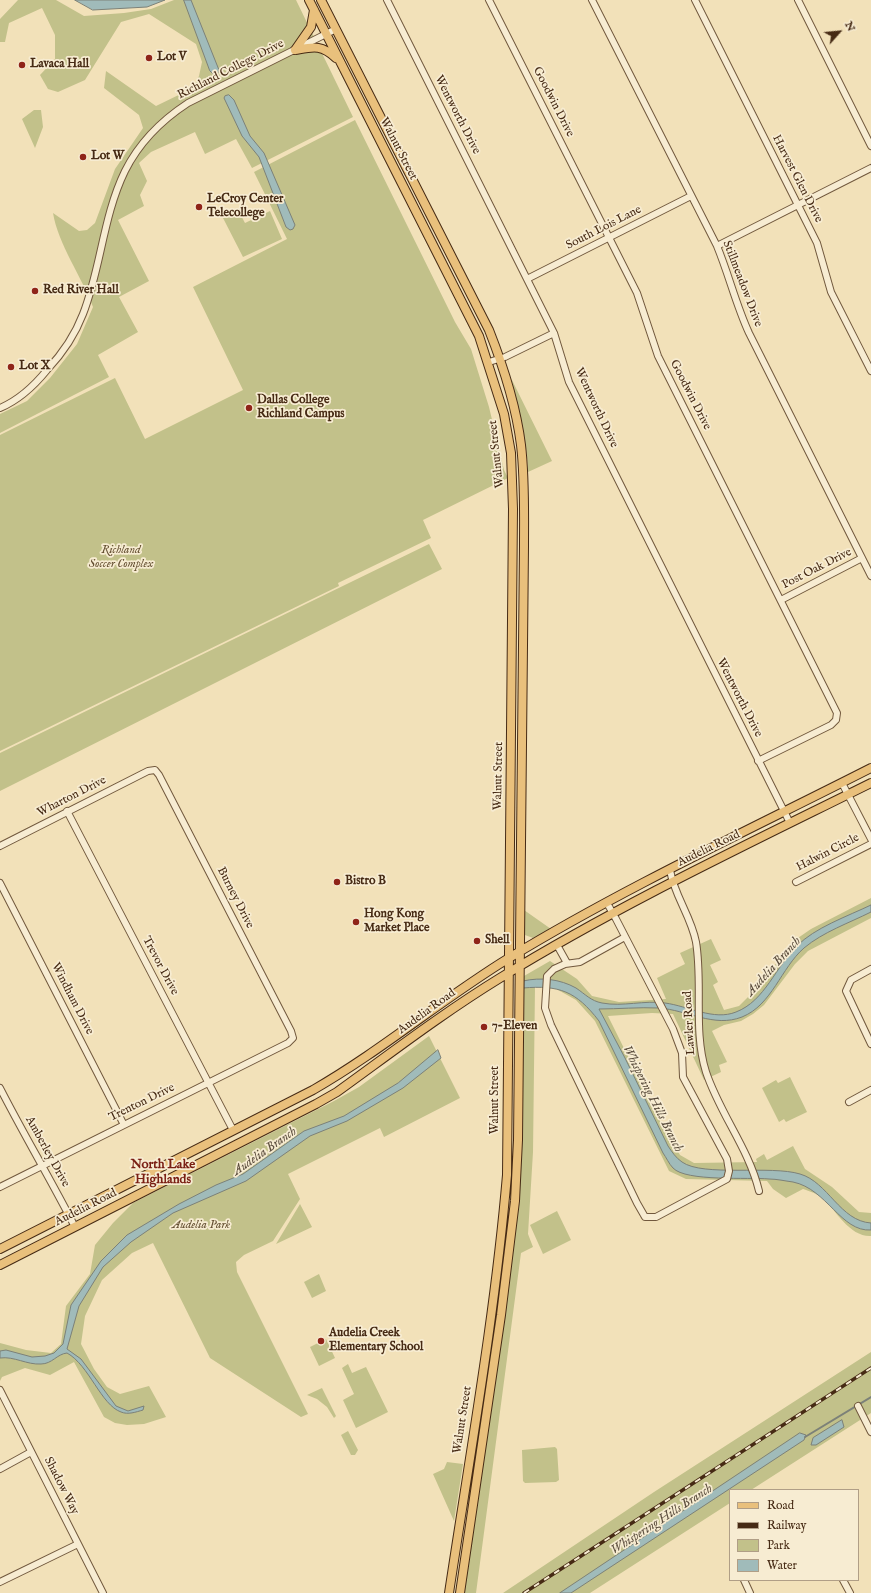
<!DOCTYPE html>
<html>
<head>
<meta charset="utf-8">
<style>
	body { margin:0 }
	#map { position:relative; width:871px; height:1593px; overflow:hidden; background:#f2e1b9; font-family:"IM FELL English",serif }
	canvas { display:block }
	.legend { position:absolute; left:729px; top:1489px; width:130px; height:92px; box-sizing:border-box; background:#f7ecd2; border:1px solid #b09e86; margin:0; padding:5px 7px; list-style:none; font-size:12px; color:#462a14 }
	.legend li { display:flex; align-items:center; gap:8px; height:20px }
	.legend b { width:20px; border:1px solid #b09e86 }
	.north { position:absolute; left:819px; top:12px; width:40px; height:40px; -webkit-text-stroke:3px #f7ecd2; paint-order:stroke; rotate:63deg; font-size:11px; font-weight:700; line-height:16px; text-align:center; color:#462a14 }
	.north::after { content:''; display:block; margin:auto; width:14px; height:18px; background:#462a14; clip-path:polygon(50% 0,100% 100%,50% 72%,0 100%) }
</style>
</head>
<body>
<div id="map">
<canvas width="871" height="1593"></canvas>
<ul class="legend">
<li><b style="height:5px;background:#e9c07c"></b>Road</li>
<li><b style="height:5px;background:#462a14"></b>Railway</li>
<li><b style="height:11px;background:#c2c18a"></b>Park</li>
<li><b style="height:11px;background:#a0bbba"></b>Water</li>
</ul>
<div class="north">N</div>
</div>
<script>
const g = document.querySelector('canvas').getContext('2d');
g.lineJoin = 'round';
function paint(path, color) { g.fillStyle = color; g.fill(path, 'evenodd'); }
function strokePath(path, color, width, dash) { g.strokeStyle = color; g.lineWidth = width; g.lineCap = dash ? 'butt' : 'round'; g.setLineDash(dash || []); g.stroke(path); }
function drawText(font, color, halo, rows, align = 'center') {
  g.font = font + ' "IM FELL English",serif'; g.lineWidth = 3.5; g.setLineDash([]); g.textBaseline = 'middle'; g.strokeStyle = halo; g.fillStyle = color; for (const [text, x, y, turn = 0] of rows) {
    g.save(); g.translate(x, y); g.rotate((+turn || 0) * Math.PI / 180); g.textAlign = isNaN(turn) ? turn : align; if (halo) g.strokeText(text, 0, 0); g.fillText(text, 0, 0); g.restore();
  }
}
const green = new Path2D(`
	M18,0H56L84,16L124,13L151,9L174,0H296L353,117L252,168L236,139L205,154L195,132L151,152L139,163L147,181L140,195L144,206L118,220L149,281L119,297L138,332L98,355L109,377L0,433V414L27,401L50,378L77,344L93,307C82,277 58,244 53,213L79,231L87,230L95,223L115,169L143,128L139,115L104,88L106,71L156,106L193,88L199,76L202,62L196,44L149,14L121,22L85,80L58,92L48,89L40,75L55,59V35L42,8L9,23L5,42H0V19Z
	M34,110H41L43,127L35,148L22,119Z
	M355,120L455,322L471,349L489,407L504,470L508,478L423,520L431,538L338,583L339,586L0,751V435L115,378L145,439L243,390L193,287L287,239L254,172Z
	M238,210L245,223L270,211L282,239L243,257L223,218Z
	M511,378L552,461L528,472C527,440 519,410 511,378Z
	M429,544L442,569L0,791V753Z
	M871,898V918L808,951L795,964L764,1005L753,1014L741,1021L724,1025L712,1031L727,1062L719,1065L721,1072L704,1080L673,1014L652,1013L608,1016L662,1125L680,1155L694,1163L757,1162L756,1159L764,1154L767,1160L793,1146L805,1169L832,1187L859,1212L871,1213V1236C850,1237 836,1211 823,1198C818,1194 809,1191 803,1189L786,1198L773,1189L767,1181L686,1179L669,1171L595,1021L576,1000L551,986H535L533,1152L528,1234L533,1247L521,1253L476,1593H464L513,1252L521,1151L524,976L550,961L577,979L592,996L619,1002L666,999L657,978L685,964L680,953L711,939L721,960L710,965L718,982L713,985L724,1010L739,1006L754,991L795,940L811,929Z
	M524,910L551,929L533,938L525,935Z
	M429,1036L460,1098L384,1137L380,1128L288,1174L300,1199L273,1241L244,1255L236,1262L237,1272L308,1414L301,1417L210,1358L153,1243L132,1253L102,1280L85,1316L81,1344L94,1369L107,1387L120,1394L149,1386L166,1417L144,1424L127,1425L115,1423L104,1417L74,1362L50,1375L25,1368L2,1377L0,1381V1343L26,1350L51,1353L61,1344L66,1306L90,1274L95,1245L113,1223L133,1203L334,1101L359,1087Z
	M790,1077L807,1112L786,1122L784,1119L779,1122L762,1088L776,1080L778,1083Z
	M300,1204L312,1227L276,1244Z
	M557,1211L571,1240L543,1254L530,1225Z
	M319,1274L326,1291L312,1298L304,1282Z
	M326,1339L335,1358L319,1366L310,1347Z
	M871,1352V1413L751,1490H730V1503L590,1593H503L654,1492Z
	M348,1364L352,1373L366,1367L388,1412L356,1428L343,1400L354,1394L342,1368Z
	M322,1388L336,1416L334,1418L327,1407L317,1399L307,1395Z
	M348,1431L358,1450L355,1455H351L341,1435Z
	M555,1447L557,1449L559,1480L556,1482L525,1483L523,1481L522,1450Z
	M447,1462L463,1464L454,1521L433,1474L444,1469Z`);
const water = new Path2D(`
	M75,0H165L147,7L93,10Z
	M184,0H191L219,70L218,73L214,75L210,71Z
	M229,95L234,100L250,136L264,153L295,225L293,229L290,230L286,227L259,157L242,136L224,98L225,96Z
	M871,905V912C849,923 823,932 804,948C781,968 772,1005 742,1017C714,1028 687,1010 659,1008C639,1007 618,1009 599,1009L625,1058L668,1146C672,1152 676,1158 682,1162C703,1177 771,1165 800,1174C828,1182 840,1221 871,1223V1230C841,1232 827,1189 793,1182C785,1181 777,1179 769,1179C749,1177 686,1182 673,1168C669,1164 666,1157 663,1153L599,1021C576,991 559,985 523,988V981C541,977 560,979 576,988C585,994 591,1001 602,1003C623,1007 644,1000 665,1003C688,1006 714,1021 736,1012C765,1001 776,966 797,946C814,928 848,916 871,905Z
	M438,1050L441,1058L403,1088L347,1121L310,1136L246,1181L173,1213L131,1242L103,1267L79,1306L67,1349L81,1359L116,1406L128,1411L144,1406L143,1410C136,1412 128,1415 121,1412C101,1405 89,1365 67,1353C57,1354 52,1364 41,1364C27,1365 14,1356 0,1358V1351L6,1350L32,1357L45,1356L54,1353L63,1344L71,1305L101,1261L127,1235L179,1204L216,1185L243,1174L304,1131L344,1116L398,1083Z
	M842,1420L844,1427L816,1445H811L813,1438Z
	M800,1433L806,1435L804,1440L571,1593H560Z`);
const stream = new Path2D(`
	M805,1437L871,1397`);
const minor = new Path2D(`
	M387,0L554,333L569,382L790,823
	M489,0L637,293L658,356L837,713L836,720L831,725L758,761
	M592,0L717,246C729,275 736,305 749,333L871,576
	M695,0L817,243L831,292L871,371
	M798,0L871,146
	M717,246L871,168
	M527,279L691,196
	M489,362L505,357L554,333
	M0,408C19,400 34,386 47,370C62,354 75,335 83,314C101,268 103,216 125,171C139,143 162,120 188,103L336,29
	M781,600L862,558
	M842,783L871,839
	M67,811L233,1130
	M0,846L148,771L155,770L159,775L291,1031L293,1038L288,1043L0,1187
	M670,870C674,895 691,916 696,942C703,984 693,1031 706,1072C720,1114 749,1149 759,1191
	M796,882L871,844
	M0,883L124,1125
	M607,903L616,919L673,1029L682,1053L683,1077L727,1159L729,1171L727,1179L656,1217H645L637,1203L551,1025L545,1008L547,976L554,969L565,964L580,962L625,937
	M557,945L567,963
	M871,969L851,980L846,991L871,1044
	M0,1088C24,1135 51,1180 75,1227
	M849,1102L871,1090
	M0,1390L103,1593
	M858,1406L871,1432
	M0,1469L31,1452
	M744,1580L750,1593
	M843,1580L850,1593
	M0,1582L78,1544`);
const major = new Path2D(`
	M309,0L479,336L504,414L511,453L513,509L507,1175C495,1315 470,1454 449,1593
	M321,0L489,330C504,368 516,405 521,445C525,479 524,513 524,546L518,1140L515,1201L501,1315L460,1593
	M295,50C313,47 321,44 336,58
	M295,50L311,27L314,10
	M0,1249L313,1090C381,1051 442,999 509,958C624,888 751,829 871,768
	M0,1265L316,1104L337,1092C391,1053 443,1013 500,978C619,905 746,845 871,783`);
const rail = new Path2D(`
	M524,1593L871,1368`);
const markers = [
	[149,58,4,"#8f2418"],
	[22,65,4,"#8f2418"],
	[83,157,4,"#8f2418"],
	[199,207,4,"#8f2418"],
	[35,291,4,"#8f2418"],
	[11,367,4,"#8f2418"],
	[249,408,4,"#8f2418"],
	[337,882,4,"#8f2418"],
	[356,922,4,"#8f2418"],
	[477,941,4,"#8f2418"],
	[484,1027,4,"#8f2418"],
	[321,1341,4,"#8f2418"]
];
const poiNames = [
	["Lot V",157,58],
	["Lavaca Hall",30,65],
	["Lot W",91,157],
	["LeCroy Center",207,200],
	["Telecollege",207,214],
	["Red River Hall",43,291],
	["Lot X",19,367],
	["Dallas College",257,401],
	["Richland Campus",257,415],
	["Bistro B",345,882],
	["Hong Kong",364,915],
	["Market Place",364,929],
	["Shell",485,941],
	["7-Eleven",492,1027],
	["Audelia Creek",329,1334],
	["Elementary School",329,1348]
];
const streetNames = [
	["Richland College Drive",231,70,-27],
	["Goodwin Drive",553,102,63],
	["Wentworth Drive",457,115,63],
	["Walnut Street",398,149,63],
	["Harvest Glen Drive",797,179,63],
	["South Lois Lane",604,228,-27],
	["Stillmeadow Drive",742,284,69],
	["Goodwin Drive",690,395,63],
	["Wentworth Drive",596,408,65],
	["Walnut Street",497,454,-96],
	["Post Oak Drive",817,569,-27],
	["Wentworth Drive",739,698,63],
	["Walnut Street",499,776,-89],
	["Wharton Drive",72,797,-27],
	["Audelia Road",709,849,-26],
	["Halwin Circle",828,853,-27],
	["Burney Drive",235,898,63],
	["Trevor Drive",160,966,62],
	["Windham Drive",72,999,63],
	["Audelia Road",427,1012,-36],
	["Lawler Road",690,1023,-93],
	["Walnut Street",496,1100,-90],
	["Trenton Drive",142,1103,-26],
	["Amberley Drive",47,1152,61],
	["Audelia Road",86,1208,-27],
	["Walnut Street",463,1420,-81],
	["Shadow Way",61,1486,63]
];
const parkNames = [
	["Richland",121,551],
	["Soccer Complex",121,565],
	["Audelia Park",201,1226]
];
const waterNames = [
	["Audelia Branch",774,967,-48],
	["Whispering Hills Branch",652,1099,63],
	["Audelia Branch",265,1152,-35],
	["Whispering Hills Branch",662,1520,-33]
];
const neighbourhoodNames = [
	["North Lake",163,1165],
	["Highlands",163,1180]
];
paint(green, '#c2c18a');
paint(water, '#a0bbba');
strokePath(water, '#7c8178', 1);
strokePath(stream, '#7c8178', 2);
strokePath(minor, '#71583d', 8);
strokePath(major, '#462a14', 10);
strokePath(minor, '#f7ecd2', 6);
strokePath(major, '#e9c07c', 8);
strokePath(rail, '#462a14', 3.5);
strokePath(rail, '#f7ecd2', 2, [6]);
for (const [x, y, r, color] of markers) { const dot = new Path2D(); dot.arc(x, y, r, 0, 2 * Math.PI); g.fillStyle = color; g.fill(dot); strokePath(dot, '#f7ecd2', 1.5); }
drawText('bold 12px', '#462a14', '#f7ecd2', poiNames, 'left');
drawText('12px', '#462a14', '#f7ecd2', streetNames);
drawText('italic 12px', '#655032', '#f7ecd2', parkNames);
drawText('italic 13px', '#5c4e3e', '#f7ecd2', waterNames);
drawText('bold 13px', '#7a1f14', '#f7ecd2', neighbourhoodNames);
</script>
</body>
</html>
